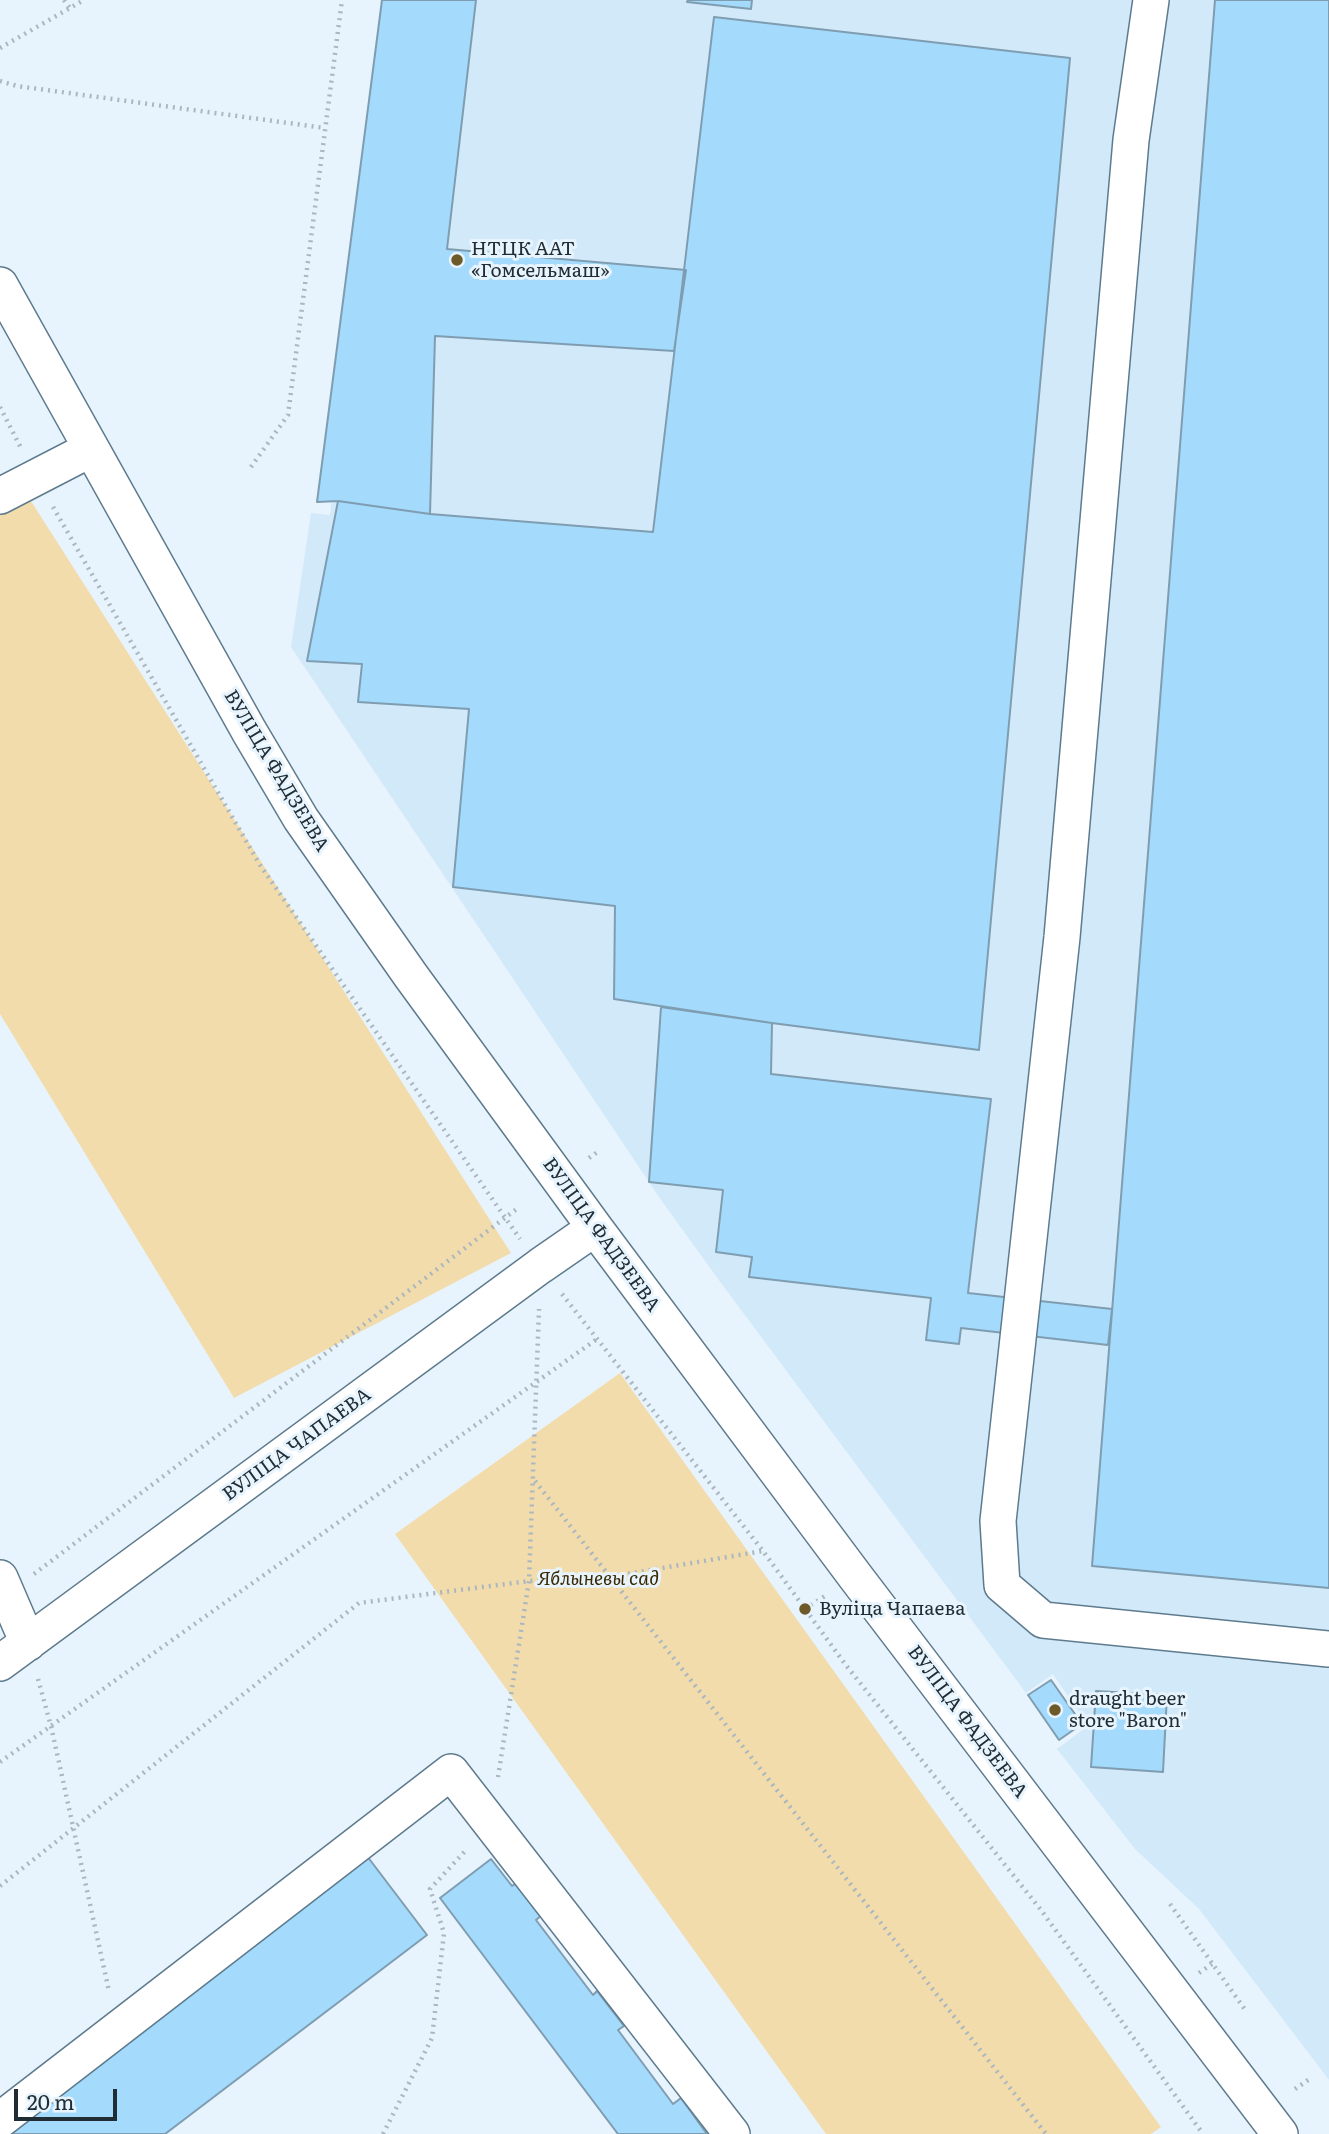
<!DOCTYPE html>
<html>
<head>
<meta charset="utf-8">
<style>
	body { margin:0 }
	#map { position:relative; width:1329px; height:2134px; overflow:hidden; background:#e8f4fd; font-family:Literata,serif }
	canvas { display:block }
	.scale { position:absolute; left:14px; top:2089px; width:103px; height:32px; box-sizing:border-box; border:4px solid #202d35; border-top:0; padding-left:9px; font-size:21px; line-height:24px; white-space:nowrap; color:#202d35; -webkit-text-stroke:5px #e8f4fd; paint-order:stroke }
</style>
</head>
<body>
<div id="map">
<canvas width="1329" height="2134"></canvas>
<div class="scale">20 m</div>
</div>
<script>
const g = document.querySelector('canvas').getContext('2d');
g.lineJoin = 'round';
function paint(path, color) { g.fillStyle = color; g.fill(path, 'evenodd'); }
function strokePath(path, color, width, dash) { g.strokeStyle = color; g.lineWidth = width; g.lineCap = dash ? 'butt' : 'round'; g.setLineDash(dash || []); g.stroke(path); }
function drawText(font, color, halo, rows, align = 'center') {
  g.font = font + ' Literata,serif'; g.lineWidth = 6; g.setLineDash([]); g.textBaseline = 'middle'; g.strokeStyle = halo; g.fillStyle = color; for (const [text, x, y, turn = 0] of rows) {
    g.save(); g.translate(x, y); g.rotate((+turn || 0) * Math.PI / 180); g.textAlign = isNaN(turn) ? turn : align; if (halo) g.strokeText(text, 0, 0); g.fillText(text, 0, 0); g.restore();
  }
}
const built = new Path2D(`
	M385,0H1329V2080L1199,1909L1135,1849L1057,1749L1088,1726L1053,1674L1026,1693L721,1283L661,1200L291,647L311,513L330,515Z`);
const green = new Path2D(`
	M29,498L511,1253L234,1398L0,1014V515Z
	M620,1373L1161,2127L1151,2134H826L395,1534Z`);
const building = new Path2D(`
	M382,0H476L447,249L686,270L674,351L435,336L430,514L338,501L317,502Z
	M688,0H752L751,9L687,2Z
	M1215,0H1329V1588L1092,1566Z
	M714,17L1070,58L979,1050L772,1023L614,999L615,906L453,887L469,709L358,702L362,664L307,661L338,501L430,514L653,532Z
	M661,1007L772,1023L771,1074L991,1099L968,1293L1112,1309L1108,1345L961,1328L959,1344L926,1340L931,1298L749,1277L752,1257L716,1252L723,1190L649,1182Z
	M1051,1680L1082,1724L1059,1740L1028,1695Z
	M1096,1691L1167,1695L1163,1772L1091,1767Z
	M367,1856L427,1935L165,2134H7Z
	M491,1859L512,1886L518,1882L543,1914L536,1920L593,1995L597,1991L624,2026L618,2030L673,2104L681,2098L707,2134H618L440,1898Z`);
const path = new Path2D(`
	M64,0L70,8
	M0,48L84,0
	M0,81L17,86L325,128
	M0,407L21,448
	M251,467L288,415L342,0
	M53,507L260,865L520,1239
	M589,1158L599,1151
	M562,1294L763,1551L845,1664L1041,1910L1203,2134
	M535,1481L1046,2134
	M34,1574L518,1208
	M805,1609L828,1594
	M38,1679L51,1726L109,1991
	M0,1762L597,1339
	M498,1777L529,1581L539,1309
	M0,1886L359,1603L529,1581L609,1577L763,1551
	M1170,1904L1246,2011
	M1199,1973L1212,1964
	M1295,2089L1311,2078
	M383,2134L432,2038L444,1933L430,1889L467,1849`);
const minor = new Path2D(`
	M1151,0L1131,140L1062,937L998,1521L1002,1585L1043,1620L1329,1649
	M0,285L249,731L301,819L411,976L595,1228L855,1576L1280,2134
	M0,496L91,449
	M0,1578L28,1643
	M0,1663L540,1266L595,1228
	M0,2120L451,1772L732,2134`);
const markers = [
	[457,260,7,"#6e5a29"],
	[805,1609,7,"#6e5a29"],
	[1055,1710,7,"#6e5a29"]
];
const poiNames = [
	["НТЦК ААТ",471,249],
	["«Гомсельмаш»",471,271],
	["Вуліца Чапаева",819,1609],
	["draught beer",1069,1699],
	["store \"Baron\"",1069,1721]
];
const streetNames = [
	["ВУЛІЦА ФАДЗЕЕВА",276,771,59],
	["ВУЛІЦА ФАДЗЕЕВА",601,1235,54],
	["ВУЛІЦА ЧАПАЕВА",297,1445,-36],
	["ВУЛІЦА ФАДЗЕЕВА",967,1722,53]
];
const parkNames = [
	["Яблыневы сад",598,1579]
];
paint(built, '#d2e9f9');
paint(green, '#f2dcac');
paint(building, '#a4dafc');
strokePath(building, '#7f9db1', 2);
strokePath(minor, '#5e7b8e', 38);
strokePath(path, '#aab7bf', 4.5, [2, 5]);
strokePath(minor, '#fff', 35);
for (const [x, y, r, color] of markers) { const dot = new Path2D(); dot.arc(x, y, r, 0, 2 * Math.PI); g.fillStyle = color; g.fill(dot); strokePath(dot, '#e8f4fd', 2.5); }
drawText('19px', '#202d35', '#e8f4fd', poiNames, 'left');
drawText('19px', '#202d35', '#e8f4fd', streetNames);
drawText('italic 19px', '#392900', '#e8f4fd', parkNames);
</script>
</body>
</html>
